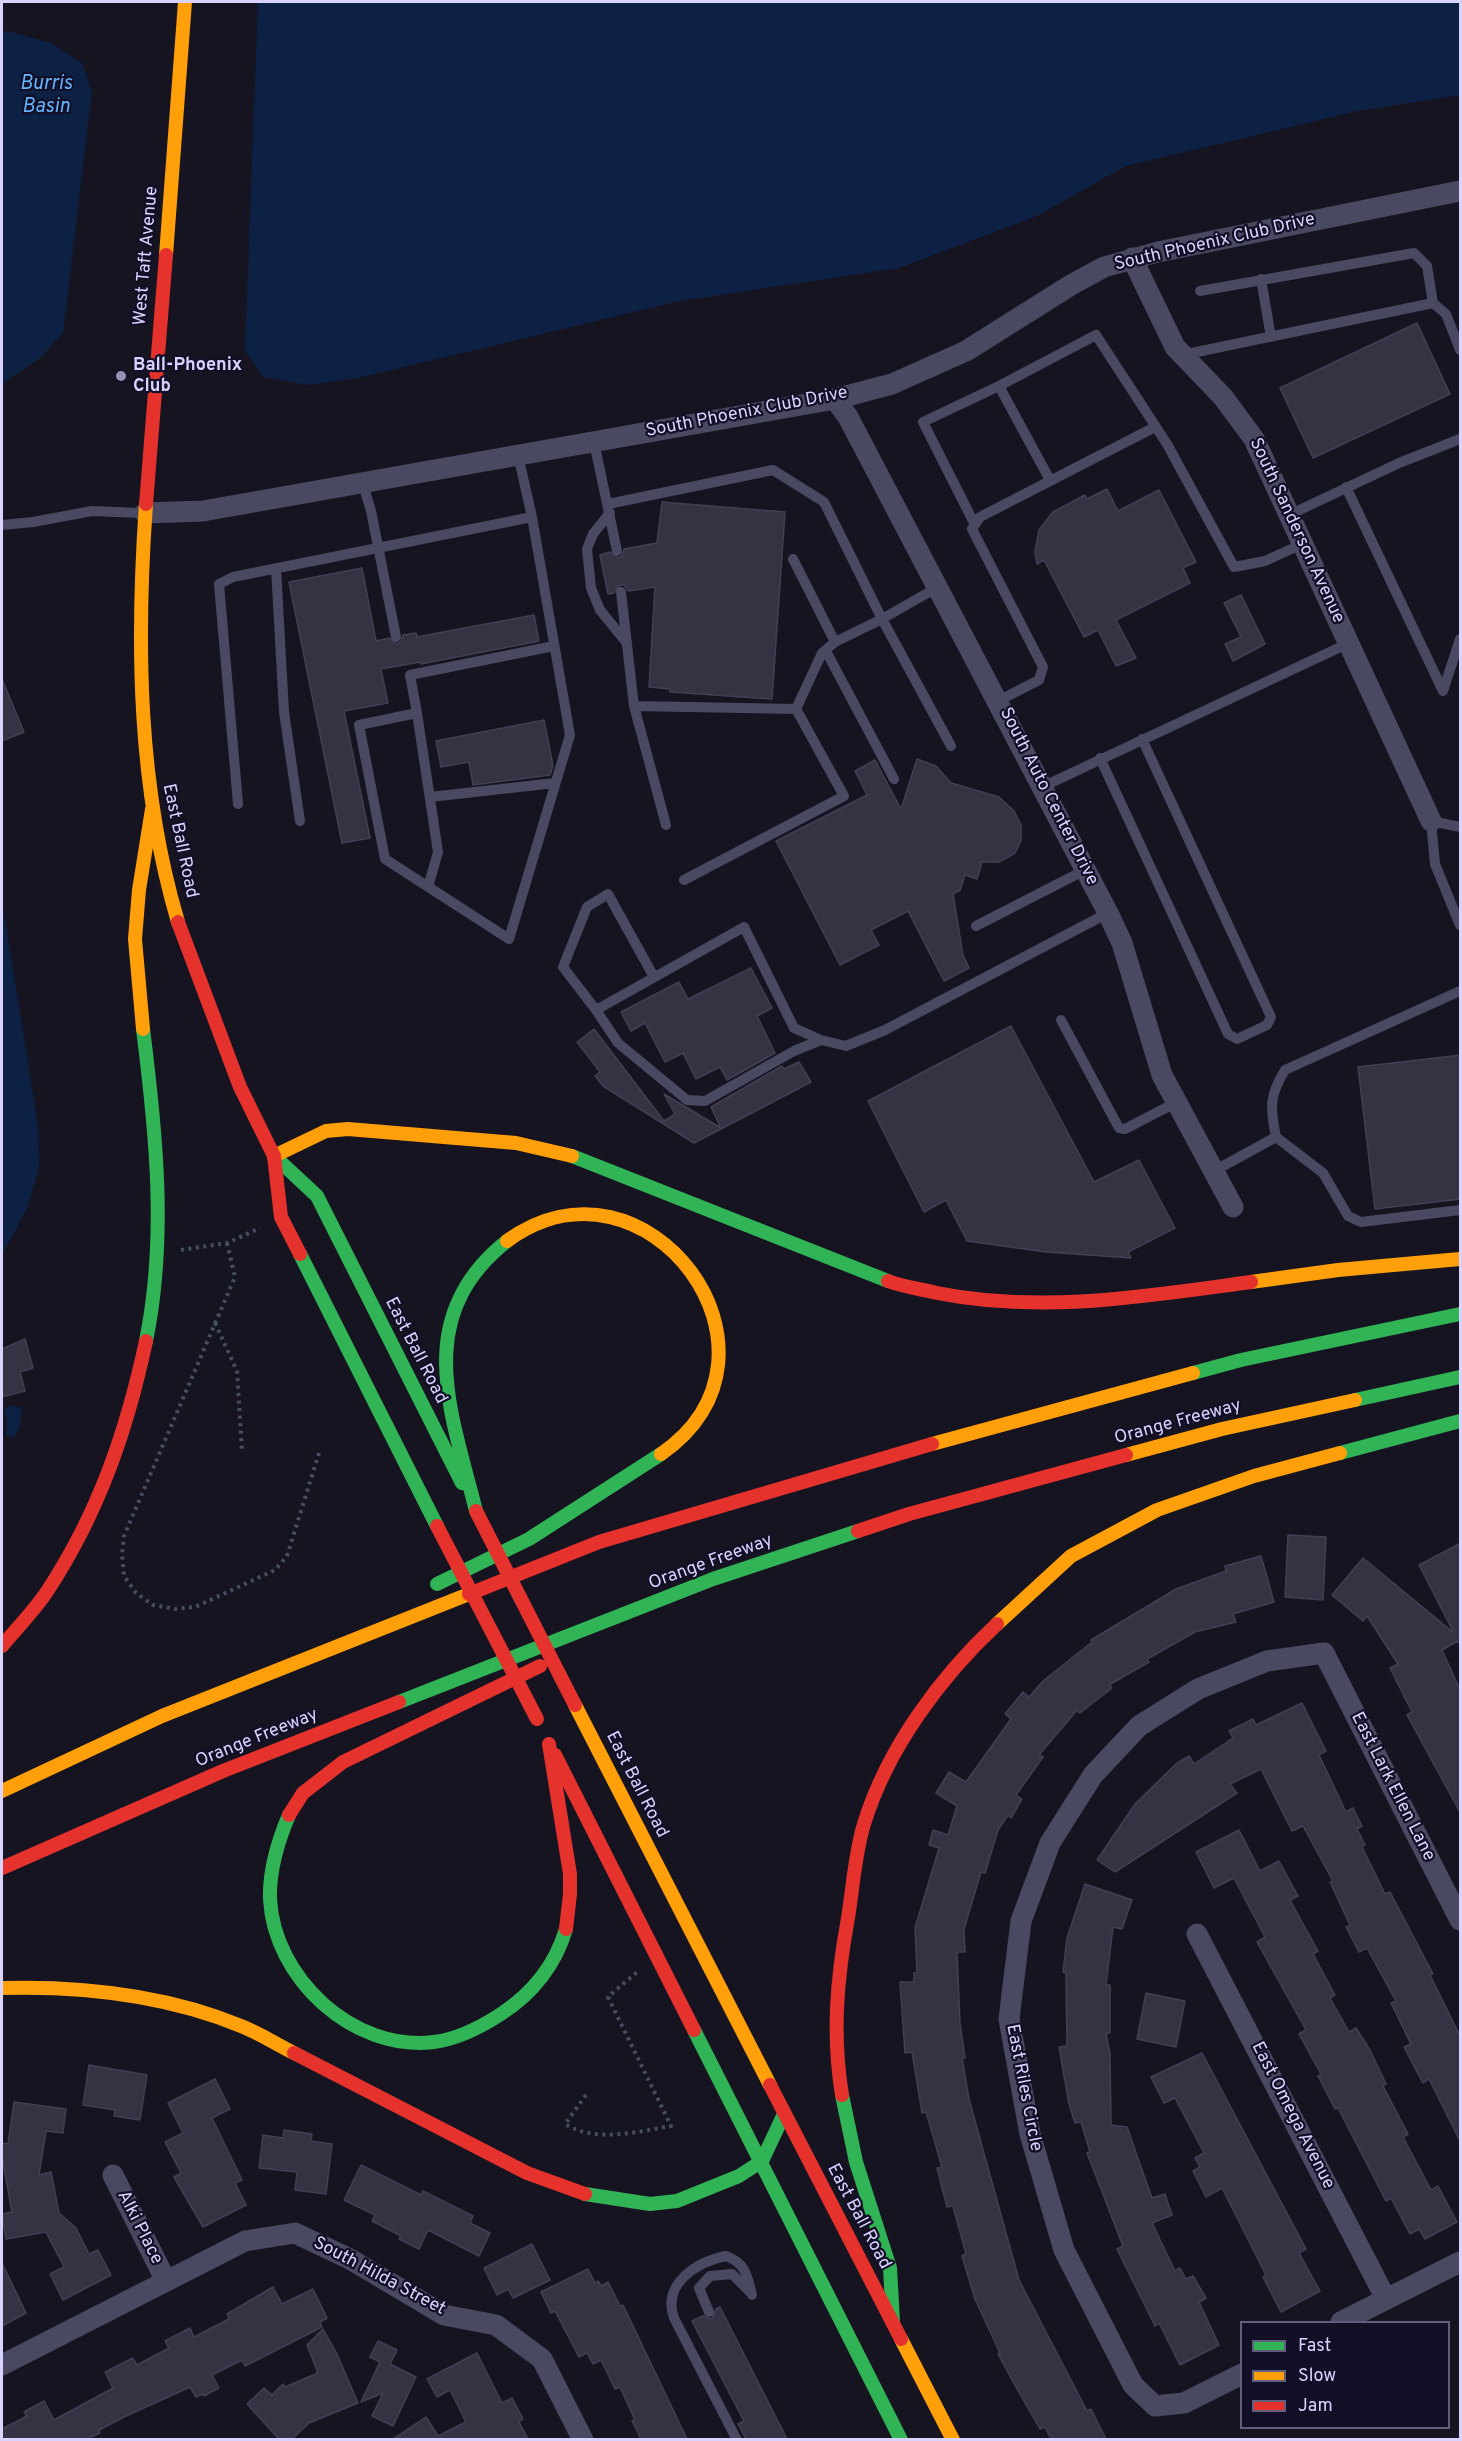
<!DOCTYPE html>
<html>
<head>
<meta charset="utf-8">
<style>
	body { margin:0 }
	#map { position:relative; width:1462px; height:2441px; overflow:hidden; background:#161421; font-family:Overpass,sans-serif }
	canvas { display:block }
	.frame { position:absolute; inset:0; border:3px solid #d9d4ff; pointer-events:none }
	.legend { position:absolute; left:1240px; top:2321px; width:210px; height:108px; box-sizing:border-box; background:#130f26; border:2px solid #625e7d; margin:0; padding:8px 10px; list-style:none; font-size:18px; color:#d9d4ff }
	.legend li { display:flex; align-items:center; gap:12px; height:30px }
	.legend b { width:30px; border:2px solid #625e7d }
</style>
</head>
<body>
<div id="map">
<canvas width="1462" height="2441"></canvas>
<div class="frame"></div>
<ul class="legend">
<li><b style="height:8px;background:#30b455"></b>Fast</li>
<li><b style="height:8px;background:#ff9f0a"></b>Slow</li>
<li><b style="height:8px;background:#e5322d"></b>Jam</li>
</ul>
</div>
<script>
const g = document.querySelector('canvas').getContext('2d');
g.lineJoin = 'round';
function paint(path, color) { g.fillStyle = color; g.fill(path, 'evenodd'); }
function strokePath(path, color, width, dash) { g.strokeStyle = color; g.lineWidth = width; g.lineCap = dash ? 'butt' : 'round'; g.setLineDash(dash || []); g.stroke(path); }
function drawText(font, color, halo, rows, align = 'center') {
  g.font = font + ' Overpass,sans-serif'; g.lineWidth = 4.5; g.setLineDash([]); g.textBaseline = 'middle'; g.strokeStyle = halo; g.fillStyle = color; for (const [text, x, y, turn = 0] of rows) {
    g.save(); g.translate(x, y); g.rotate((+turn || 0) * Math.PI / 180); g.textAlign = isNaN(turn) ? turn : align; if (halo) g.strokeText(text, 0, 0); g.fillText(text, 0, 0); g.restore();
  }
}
const water = new Path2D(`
	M258,2H1460V95L1358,111L1126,166L1037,216L899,268L680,301L358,378L308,385L263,377L245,350Z
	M8,31L51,43L82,63L92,91L63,333L41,357L2,384V32Z
	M2,900L38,1126L39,1169L27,1208L2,1255Z
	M10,1405L22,1408L20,1426L15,1437L6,1435L7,1421L4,1412Z`);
const building = new Path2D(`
	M1417,323L1450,394L1313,458L1280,388Z
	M1107,489L1118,511L1159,490L1196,562L1183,568L1190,583L1116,620L1136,658L1116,666L1098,630L1084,637L1044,560L1037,564L1035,552L1039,530L1053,512L1085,495L1087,499Z
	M662,502L785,512L772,699L670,692V689L649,687L655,587L628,591L624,585H620L614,593L608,594L600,555L610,552L618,558L622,556L624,549L657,543Z
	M362,568L376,641L389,638L397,644L401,642L403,635L416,633L417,637L534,615L539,641L421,664V662L381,669L388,703L344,711L370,838L342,843L289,582Z
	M1241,595L1265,644L1233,661L1225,644L1241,637L1224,603Z
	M2,679L24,732L2,741Z
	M544,720L553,766L550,775L473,785L469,762L441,767L436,741Z
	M917,759L936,766L951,783L999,797L1014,811L1021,825V841L1015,853L999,862H982L977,879L965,875L960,890L953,894L963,955L969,968L944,981L908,911L871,930L879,945L840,965L776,841L867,795L855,771L875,760L901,809Z
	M751,968L772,1008L757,1016L775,1053L727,1080L720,1067L696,1079L683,1053L665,1062L645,1023L631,1031L621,1012L679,982L688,999Z
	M1011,1026L1094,1182L1139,1160L1175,1228L1128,1252L1131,1258L1046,1252L967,1241L946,1200L924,1212L868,1101Z
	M594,1029L664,1121L675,1114L664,1094L721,1128L711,1107L782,1066L784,1069L799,1062L811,1082L694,1143L603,1086L595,1076L600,1072L577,1042Z
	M1461,1055V1199L1375,1209L1358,1067Z
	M25,1339L33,1368L20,1372L25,1391L2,1397V1349Z
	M1288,1535L1326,1537L1323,1600L1285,1597Z
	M1461,1543V1646L1458,1641L1442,1650L1461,1692V1814L1407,1715L1412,1712L1390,1668L1398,1664L1367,1616L1363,1621L1332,1595L1363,1558L1454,1633L1419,1565Z
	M1261,1556L1274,1602L1233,1614L1236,1622L1195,1632L1147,1659L1149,1662L1109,1685L1112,1688L1080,1713L1077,1710L1039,1755L1043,1757L1016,1795L1022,1799L1011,1818L1008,1815L998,1830L985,1873L981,1872L964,1929L965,1952H957L960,2023L965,2058H962L969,2099L1019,2280L1087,2411L1091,2409L1106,2439H1051L1045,2427L1040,2429L1017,2389L998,2354L1000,2353L975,2299L962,2256L966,2254L953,2206L947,2207L937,2168L942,2167L926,2112L922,2113L912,2052L905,2053L900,1982H914V1973H917L915,1928L939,1848L929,1845L933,1830L948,1835L957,1806L936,1793L949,1772L966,1782L1011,1719L1005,1714L1023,1692L1029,1697L1043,1681L1092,1642L1091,1640L1176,1589L1226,1571L1225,1566Z
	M1302,1703L1326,1751L1319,1755L1346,1812L1353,1808L1362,1826L1357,1829L1365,1845L1362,1847L1385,1894L1390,1892L1433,1974L1430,1975L1461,2038V2143L1429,2079L1423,2083L1404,2047L1411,2044L1391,2003L1396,2001L1367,1948L1359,1952L1346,1927L1350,1925L1330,1882L1333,1881L1303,1826L1292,1831L1261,1769L1230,1784L1237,1793L1115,1872L1097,1860L1135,1804L1176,1764L1189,1756L1194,1764L1233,1738L1229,1731L1253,1719L1256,1725Z
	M1239,1830L1260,1871L1279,1861L1298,1896L1290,1900L1318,1951L1313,1954L1335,1995L1330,1998L1349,2032L1356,2028L1370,2050L1386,2084L1383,2086L1408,2134L1403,2137L1431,2190L1438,2186L1457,2222L1425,2239L1419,2229L1410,2234L1391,2198L1386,2201L1338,2108L1335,2109L1318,2076L1321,2074L1299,2034L1306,2030L1257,1942L1265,1937L1234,1878L1214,1888L1196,1852Z
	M1085,1884L1132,1900L1122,1929L1113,1927L1106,1985H1110V2033H1106L1110,2054L1111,2125L1127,2127L1152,2198L1165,2194L1172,2215L1152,2223L1175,2271L1180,2268L1186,2279L1193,2276L1206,2298L1199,2302L1219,2345L1180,2365L1159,2323L1155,2326L1117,2249L1123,2246L1087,2153L1090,2152L1081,2122L1075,2123L1069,2104L1059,2047L1067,2046L1066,1973L1063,1972L1067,1938Z
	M1146,1993L1185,2001L1176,2047L1137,2039Z
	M1202,2053L1306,2249L1299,2253L1320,2291L1281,2312L1263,2277L1266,2275L1222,2188L1206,2197L1193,2171L1200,2167L1195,2158L1204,2153L1175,2098L1164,2103L1151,2077Z
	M89,2065L147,2075L140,2120L114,2116L115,2110L83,2105Z
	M215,2079L230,2109L212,2118L242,2180L235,2183L246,2205L203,2227L174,2177L181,2173L165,2142L183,2133L168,2103Z
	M14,2102L66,2109L63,2133L46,2131L39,2175L51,2172L59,2213L76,2228L89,2254L98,2250L111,2275L63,2300L50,2274L64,2267L46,2232L6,2239L2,2214L12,2212L2,2157V2143L8,2144Z
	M284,2130L312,2134L311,2141L332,2144L326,2194L295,2190L297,2172L259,2168L263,2135L283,2138Z
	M361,2165L421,2195L423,2191L473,2216L470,2223L490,2233L479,2256L428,2230L419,2249L399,2239L401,2236L372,2221L375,2215L344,2200Z
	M532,2244L550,2280L513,2298L508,2289L497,2295L484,2268Z
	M2,2263L26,2313L2,2326Z
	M588,2269L595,2283L598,2281L601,2286L608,2282L620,2306L623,2305L687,2439H641L632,2421L635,2420L620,2387L615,2389L601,2360L593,2364L587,2353L579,2357L555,2311L551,2313L541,2292Z
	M273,2287L282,2304L313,2289L327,2318L320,2322L322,2327L245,2366L242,2360L212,2375L219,2388L204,2396L203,2394L196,2397L190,2387L124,2417L99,2430L100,2433L87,2439H2V2429L27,2416L24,2412L44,2401L54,2420L113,2388L105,2372L133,2358L137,2365L169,2348L165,2341L190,2328L194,2337L229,2319L227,2314Z
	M720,2307L787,2439H746L738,2424L744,2421L692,2321L703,2316L712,2319L716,2309Z
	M323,2329L337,2354L358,2403L309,2423L292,2439H279L247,2404L264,2388L272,2395L283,2384L285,2387L318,2373L307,2345Z
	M378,2341L397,2350L390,2364L416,2377L393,2426L372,2416L383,2393L361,2402L380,2362L370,2357Z
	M477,2353L502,2403L512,2398L523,2419L519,2422L528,2439H393L426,2417L438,2436L466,2422L450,2390L437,2397L427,2379Z`);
const path = new Path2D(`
	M227,1243L235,1277L124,1536L122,1554L124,1576L136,1593L153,1605L175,1609L195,1607L275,1570L287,1556L319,1453
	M181,1250L227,1243L260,1228
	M215,1323L237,1371L242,1451
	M586,2095L565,2124C596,2143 636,2132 671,2126L608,1997L637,1972`);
const lane = new Path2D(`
	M1261,279L1271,337
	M1200,291L1414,253L1427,266L1433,303
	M1182,355L1433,303L1446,314L1460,350
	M999,386L1050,480
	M594,442L617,551
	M518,455L532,517L570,735L509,939L385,859L359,725L417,713L410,675L554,646
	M362,481L371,511L396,637
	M1346,487L1443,691L1460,639
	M608,504L773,470L824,502L882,619L951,746
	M610,513L593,534L587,549L591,588L600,610L627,643
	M1289,515L1399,463L1460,439
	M974,523L923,422L999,386L1096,335L1167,444L1234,567L1265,561L1302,544
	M2,525L33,522L92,511L141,513
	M793,559L835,642
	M276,568L284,712L300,821
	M621,592L634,706
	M826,651L894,779
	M998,701L1039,680L1043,667L972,529L980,517L1155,427
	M417,713L438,852L428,887
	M1100,758L1228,1034L1237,1039L1267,1025L1271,1017L1142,739
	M1042,787L1349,643
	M430,797L555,783
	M238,804L219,584L233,577L532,517
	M666,825L634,706L796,709L822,653L835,642L882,619L938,587
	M1460,827L1431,821L1435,864L1460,925
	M684,880L844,796L796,709
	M976,926L1085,870
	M654,977L608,894L587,907L563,967L596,1010L744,927L794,1028L821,1040L846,1046L885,1030L1108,913
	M1460,991L1285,1070C1269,1096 1270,1108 1276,1137L1323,1173L1348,1216L1361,1222L1460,1210
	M596,1010L618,1043L687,1100L705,1101L794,1051L821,1040
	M1061,1020L1119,1128L1125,1129L1177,1102
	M1214,1171L1276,1137
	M709,2312L699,2288L710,2276L732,2274L750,2292
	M737,2440L674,2318C662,2284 696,2262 726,2256C746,2263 747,2276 752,2295`);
const street = new Path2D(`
	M1132,258L1175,347L1223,397L1254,439L1431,821
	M835,399L848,417L1108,913L1122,943L1162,1075L1233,1207
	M145,513L203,511L835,399L892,384L966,351L1071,285L1104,267L1158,252L1460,191
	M1197,1934L1386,2299
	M113,2175L166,2281
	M1341,2322L1460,2262
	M2,2365L245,2241L295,2233L350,2259L444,2315L496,2325L542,2359L583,2440
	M1242,2374L1184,2403L1155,2406L1133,2385L1064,2250L1030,2134L1009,2019L1021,1921L1050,1843L1093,1775L1139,1726L1198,1689L1267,1661L1324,1653L1460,1920`);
const fast = new Path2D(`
	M143,1029C156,1132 167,1238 146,1341
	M274,1156L317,1196L462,1483
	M572,1156L888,1281
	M300,1254L437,1526
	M1193,1373L1241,1360L1460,1314
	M1355,1400L1460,1377
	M1340,1453L1460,1421
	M476,1511C451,1411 411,1317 507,1241
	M437,1584L529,1539L661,1454
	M399,1702L713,1579L858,1531
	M289,1815C278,1841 269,1870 270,1899C274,1978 353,2052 434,2042C458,2039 481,2027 501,2014C533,1993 555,1966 566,1929
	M694,2030L901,2440
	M842,2095L856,2162L890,2268L893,2322
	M585,2194L650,2204L677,2201L739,2176L762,2161L784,2114`);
const slow = new Path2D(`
	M166,255L185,2
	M146,504C136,644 138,787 178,922
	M143,1029L135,939L139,890L152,809
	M274,1156L326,1131L348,1129L516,1143L572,1156
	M507,1241C646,1139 807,1354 661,1454
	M1251,1282L1338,1270L1460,1259
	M932,1444L1193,1373
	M1126,1455L1222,1429L1355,1400
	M997,1624L1071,1556L1157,1510L1254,1476L1340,1453
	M575,1705L770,2085
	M2,1791L162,1716L469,1594
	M2,1988C82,1986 166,1995 241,2026C259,2033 276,2044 294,2053
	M901,2339L953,2440`);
const jam = new Path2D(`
	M146,504L166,255
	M178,922L240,1087L274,1156L281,1217L300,1254
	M888,1281C904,1287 921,1289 937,1293C1042,1314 1147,1296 1251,1282
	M858,1531L909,1514L1126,1455
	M469,1594L599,1542L932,1444
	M2,1646C17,1628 35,1610 48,1590C99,1512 127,1430 146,1341
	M549,1744L570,1874V1894L566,1929
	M555,1755L694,2030
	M289,1815L303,1793L343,1762L540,1666
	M2,1868L223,1771L399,1702
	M294,2053L527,2173L585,2194
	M770,2085L901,2339
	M842,2095C832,2034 837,1978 848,1918C853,1887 855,1853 864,1824C887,1749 940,1677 997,1624`);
const jamBridge = new Path2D(`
	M476,1511L575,1705
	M437,1526L537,1719`);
const markers = [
	[121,376,6,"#9591b1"]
];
const streetNames = [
	["South Phoenix Club Drive",1215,243,-13],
	["West Taft Avenue",147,256,-85],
	["South Phoenix Club Drive",747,413,-11],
	["South Sanderson Avenue",1296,531,65],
	["South Auto Center Drive",1048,797,63],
	["East Ball Road",179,841,78],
	["East Ball Road",415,1351,63],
	["Orange Freeway",1178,1423,-15],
	["Orange Freeway",711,1563,-20],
	["Orange Freeway",257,1739,-22],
	["East Ball Road",636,1785,63],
	["East Lark Ellen Lane",1392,1787,63],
	["East Riles Circle",1023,2088,79],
	["East Omega Avenue",1292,2116,63],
	["East Ball Road",858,2217,62],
	["Alki Place",139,2228,63],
	["South Hilda Street",379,2277,28]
];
const poiNames = [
	["Ball-Phoenix",133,366],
	["Club",133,387]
];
const waterNames = [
	["Burris",46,85],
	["Basin",46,108]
];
paint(water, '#0d2144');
paint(building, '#343243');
strokePath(building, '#433f54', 1.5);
strokePath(path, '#44505f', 4, [3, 4.5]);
strokePath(lane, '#4a4962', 10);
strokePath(street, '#4a4962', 21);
strokePath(fast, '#30b455', 14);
strokePath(slow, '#ff9f0a', 14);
strokePath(jam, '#e5322d', 14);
strokePath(jamBridge, '#e5322d', 14);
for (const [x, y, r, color] of markers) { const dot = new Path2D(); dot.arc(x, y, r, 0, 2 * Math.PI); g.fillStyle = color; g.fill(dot); strokePath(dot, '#130f26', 2); }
drawText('18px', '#d9d4ff', '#130f26', streetNames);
drawText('bold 18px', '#d9d4ff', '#130f26', poiNames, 'left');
drawText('italic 20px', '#62b6ff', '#130f26', waterNames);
</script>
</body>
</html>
